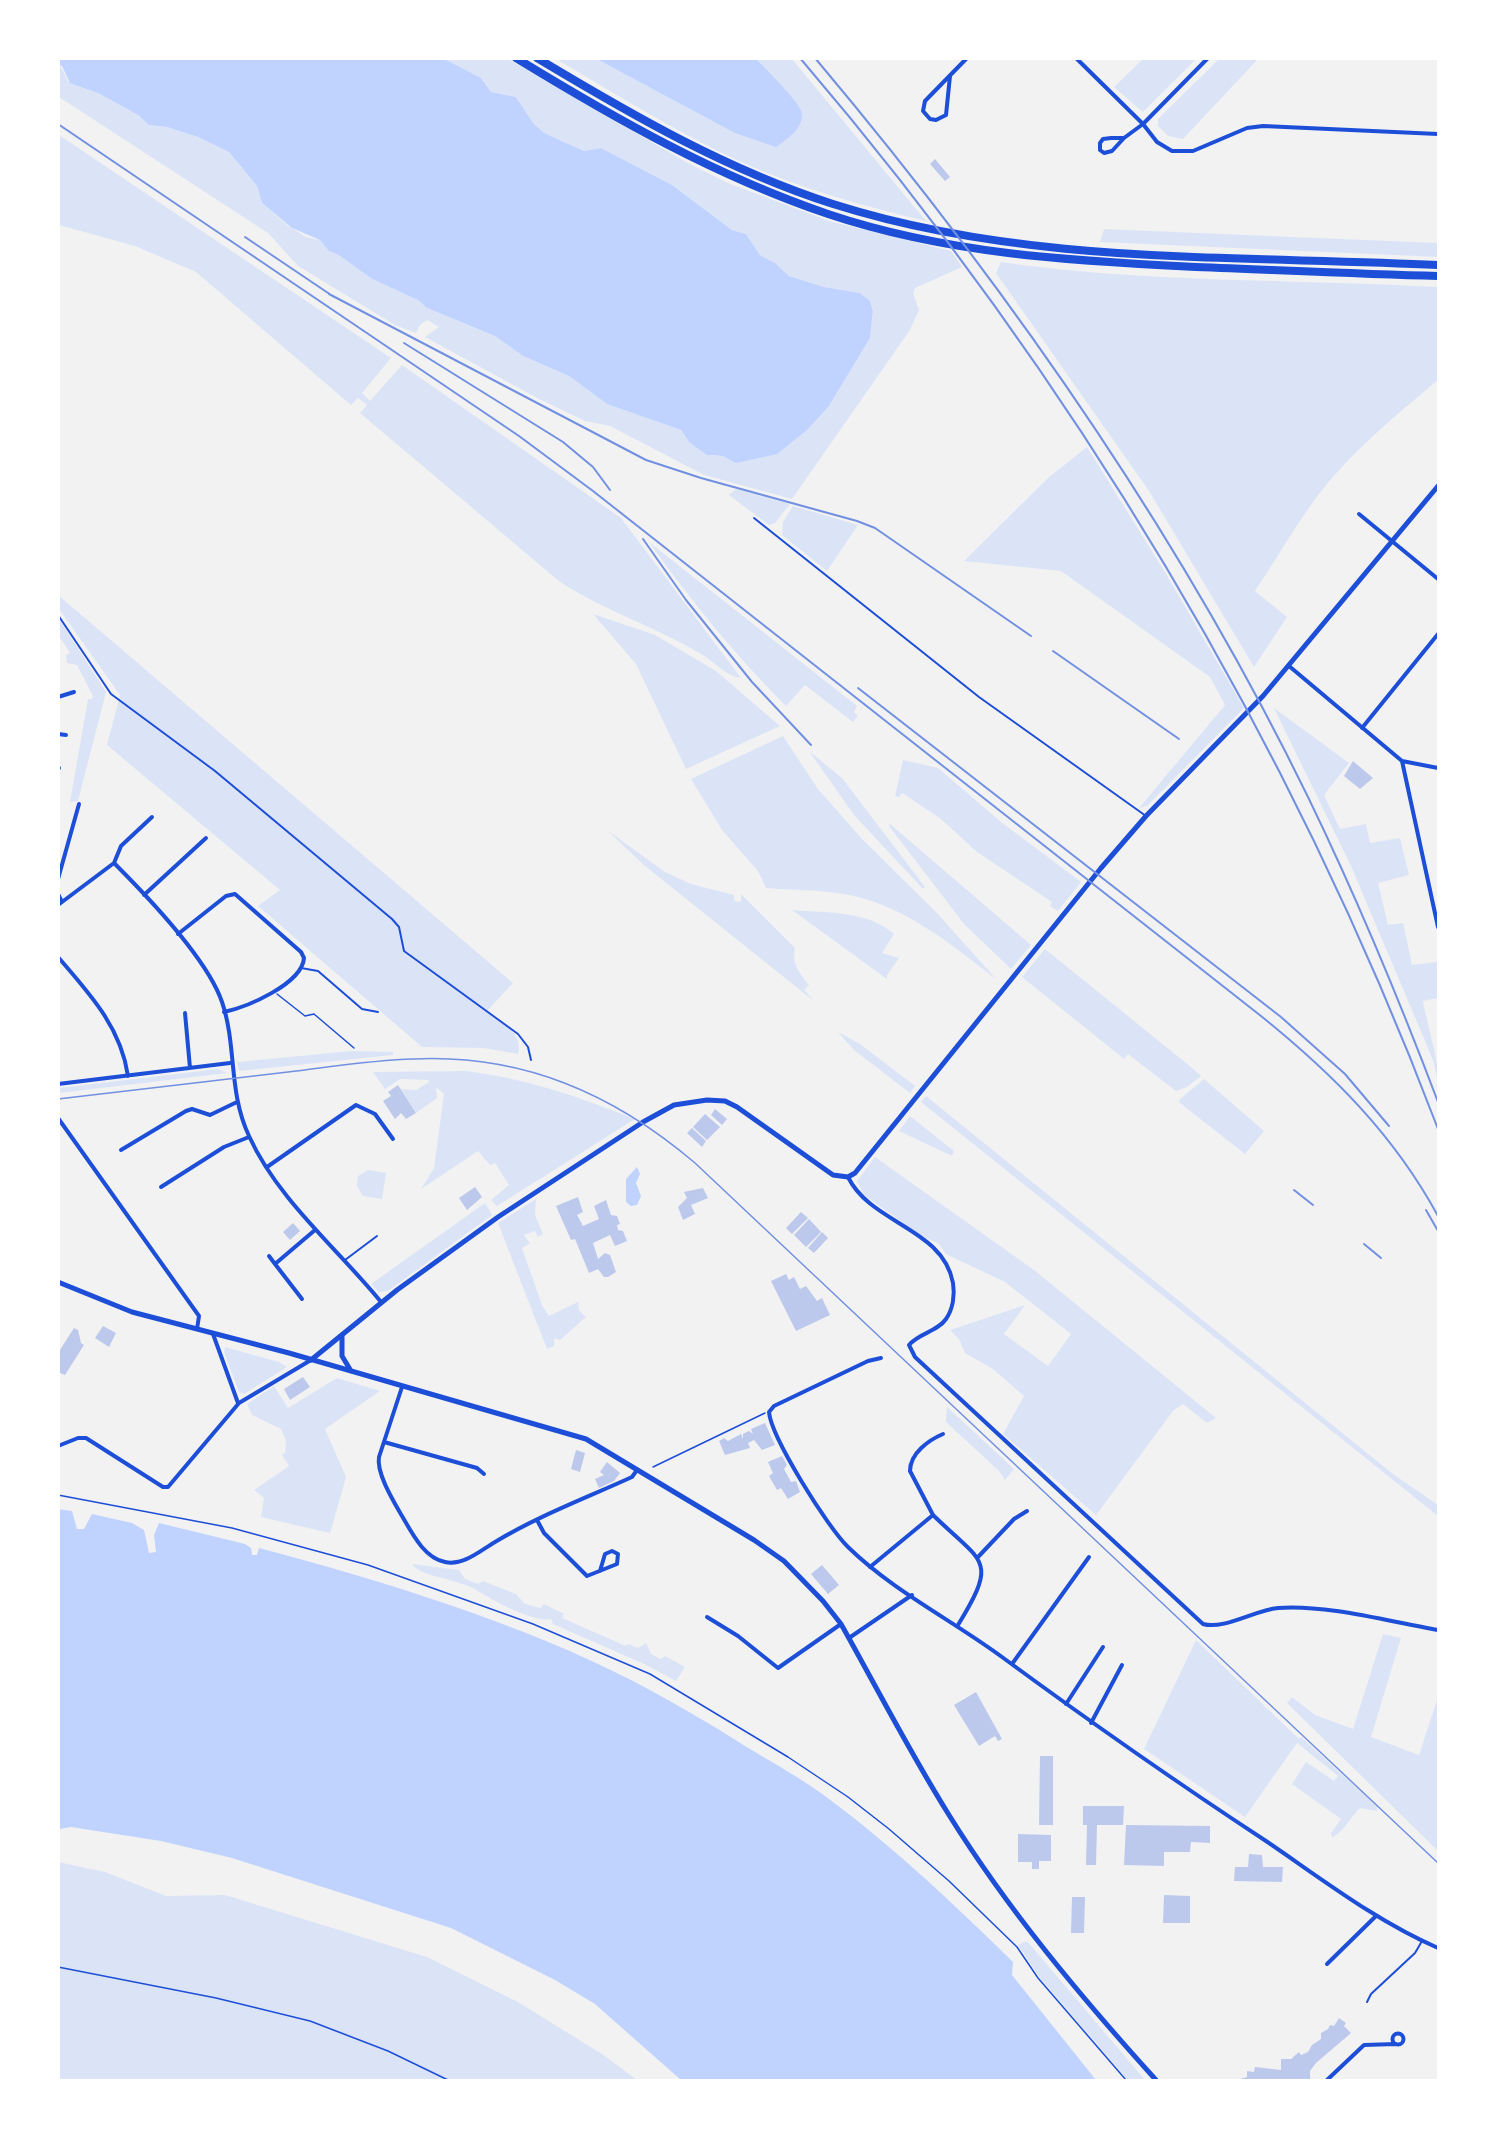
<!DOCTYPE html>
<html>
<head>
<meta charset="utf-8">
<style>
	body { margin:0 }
	#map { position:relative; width:1497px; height:2139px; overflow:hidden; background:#f2f2f2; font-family:"Sofia Sans Condensed",sans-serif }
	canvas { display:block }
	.frame { position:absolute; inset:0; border:60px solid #fff; pointer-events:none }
</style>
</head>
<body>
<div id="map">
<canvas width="1497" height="2139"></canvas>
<div class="frame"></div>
</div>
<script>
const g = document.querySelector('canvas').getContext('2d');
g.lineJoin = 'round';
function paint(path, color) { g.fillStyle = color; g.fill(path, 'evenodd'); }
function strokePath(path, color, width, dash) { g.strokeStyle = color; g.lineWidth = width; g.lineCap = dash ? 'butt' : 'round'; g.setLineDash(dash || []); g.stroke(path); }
const green = new Path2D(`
	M1144,58L1196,59L1143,112L1114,87Z
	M1220,58L1258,59L1183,139L1168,136L1158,126V119Z
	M442,59H508L686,162L728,183L829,221L951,251L962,267L915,288L913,293L919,310L910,330L792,499L704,475L610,426L585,421L539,399L425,337L439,327L427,320L420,325L416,333L395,325L298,266L268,233L59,97L60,65L68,81L98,93L138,115L149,125L167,127L198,137L229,152L257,186L262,203L287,225L306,237L320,240L332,253L340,256L372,279L418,300L427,308L495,336L523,356L569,376L607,404L681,430L689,442L712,456H723L737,463L795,438L829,406L870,338L873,311L870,301L860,293L824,287L789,276L775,263L760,255L746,234L732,230L672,185L601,148L584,151L544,133L533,123L516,97L491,92L481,78Z
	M556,59H792L926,221C862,206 799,188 739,161C676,132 616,94 556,59Z
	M59,135L391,358L362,393L370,401L402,365L621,518L741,678C726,676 714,662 701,654C656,627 605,611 560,582L360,413L367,405L358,398L351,405L196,272L135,246L59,225Z
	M1104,229L1438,243V257L1100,242Z
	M1001,262C1146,283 1293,279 1438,287V380C1394,417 1348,454 1313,502C1293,530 1275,561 1255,591L1287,617L1254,667L1149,491L996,273Z
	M1087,447L1166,574L1244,708L1147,806L1139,808L1225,705L1210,677L1061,571L964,561L1048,478Z
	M736,489L790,504L775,523L769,525L729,495Z
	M793,506L858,525L827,571L782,535L783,522Z
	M649,542L857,706L854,712L858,716L853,722L805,685L786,706C735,655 691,601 649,542Z
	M58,595L513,983L487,1011C501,1022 524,1034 518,1054L484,1048L422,1047L258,906L280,890L107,745L120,695L59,609Z
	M593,614L655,635L716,671L780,726L686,769L636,664Z
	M59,619L106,692L78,801L70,802L88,699H92L93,696L77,665L67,663L66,655L70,653L61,639H59Z
	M1274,708L1349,763L1324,795L1340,829L1366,824L1370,843L1400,838L1409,875L1378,883L1388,925L1403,923L1412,965L1437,962L1438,998L1423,1001C1427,1026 1439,1058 1438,1081L1433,1060L1351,866Z
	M783,736L818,789L862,839L936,912L997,980C953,946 906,906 849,895C823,890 793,890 766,888L758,871L722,830L691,779Z
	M809,751L842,778L925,887L923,889L854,815Z
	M903,760L938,768L1001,822L1081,882L1058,911L1050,906L1052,902L977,852L941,819L902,793L899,797L895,796Z
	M890,824L1031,945L1011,969L964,924L889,826Z
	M607,830L665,872L691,884L734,895V901L741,902V894L795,948C791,963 800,974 809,985L804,990L815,1002L645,866Z
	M792,910C826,913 867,910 894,934L882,953L899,958L887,975V979Z
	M1045,949L1191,1067L1201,1076L1187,1087L1176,1091L1128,1054L1124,1059L1022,977Z
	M838,1032L860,1044L915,1086L910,1093L854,1050Z
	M352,1051L393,1052V1055L239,1071L237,1062Z
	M218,1069L227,1073L59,1093V1088Z
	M467,1071C531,1080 576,1096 635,1119L497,1206L491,1200L509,1185L495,1163L490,1165L478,1151L421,1189L434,1168L444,1094L436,1087L437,1098L416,1113L401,1089L416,1090L429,1082L428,1080L400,1079L385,1089L373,1072Z
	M1204,1079L1264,1131L1245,1154L1180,1103L1179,1100Z
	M926,1096L1393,1474L1438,1505V1516L921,1102Z
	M910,1116L954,1151L952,1156L899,1131Z
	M875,1157L1034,1270L1216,1418L1207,1423L1183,1404L1173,1411L1096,1515L1003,1434L1024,1396L993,1369L965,1353L959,1339L950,1330L1025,1305L1004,1334L1048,1366L1071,1334L1005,1282L946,1254L939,1244L919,1234L864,1195L857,1181Z
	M368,1170L386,1173L382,1199L363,1196L357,1186L358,1176Z
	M536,1199L535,1215L543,1234L538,1237L535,1231L524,1235L530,1243L522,1248L542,1305L549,1316L578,1302L579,1310L586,1317L560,1340L554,1338V1346L547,1349L498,1223Z
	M485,1203L492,1215L388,1291L379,1292L371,1284Z
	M225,1347L279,1362L287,1367L244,1394L239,1392L224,1352Z
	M337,1378L380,1391L325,1429L346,1477L330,1533L261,1517L264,1498L254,1490L289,1466L282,1455L285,1453L286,1441L281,1429L252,1415L247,1404L274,1386L288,1408Z
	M947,1407L1014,1469L1005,1480L999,1471L946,1422Z
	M412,1564L459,1570L465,1579L478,1584L483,1581L516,1594L525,1604L541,1608L544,1604L564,1614L562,1618L626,1646L628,1644L638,1648L646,1643L651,1653H649L661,1659L665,1656L685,1667L676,1681L644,1664L553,1624L551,1619C532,1623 489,1598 473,1588C465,1584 454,1582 446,1579C435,1576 418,1573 412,1564Z
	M1383,1634L1401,1638L1371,1737L1419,1755L1438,1697V1851L1287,1703L1292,1697L1315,1715L1353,1729Z
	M1196,1640L1299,1739L1301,1737L1377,1806V1811L1360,1808C1350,1818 1345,1830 1332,1838L1331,1833L1341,1819L1292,1784L1306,1762L1334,1781L1338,1776L1297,1743L1245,1817L1144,1749Z
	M58,1862L105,1872L166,1896L225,1895L427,1957L518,2002L605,2056L637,2080H59Z
	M1027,1941L1145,2080H1128L1040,1978L1018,1945Z`);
const water = new Path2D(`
	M58,59H444L481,78L491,92L516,97L533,123L544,133L584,151L601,148L672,185L732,230L746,234L760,255L775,263L789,276L824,287L860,293L870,301L873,311L870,338L829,406L807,430L777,454L736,463L723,456L707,455L689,442L681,430L607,404L569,376L523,356L495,336L427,308L418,300L372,279L340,256L329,251L320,240L292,228L262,203L257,186L229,152L198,137L167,127L149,125L138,115L98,93L70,83L62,66L59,65Z
	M597,59H756C765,68 802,104 802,114C803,129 786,140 776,147L735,133Z
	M637,1167L640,1174L636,1183L641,1196L637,1205L631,1206L626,1202V1179Z
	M58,1509L72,1511L77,1529H84L92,1514L132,1523L144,1530L149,1553L156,1552L154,1535L159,1523L245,1544L251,1548L252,1555H257L259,1548C383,1581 521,1623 635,1682C673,1702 709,1723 745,1746C775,1764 806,1781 833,1802C897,1850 956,1906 1013,1962L1012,1975L1096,2080H681L595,2004L555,1980L451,1928L232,1858L161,1841L71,1827L59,1829Z`);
const building = new Path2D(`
	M935,159L950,177L945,181L930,164Z
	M1353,761L1373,778L1360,789L1344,776Z
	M398,1085L416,1113L406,1119L401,1113L395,1119L383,1101L391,1096L388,1092Z
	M715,1109L727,1119L722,1125L711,1115Z
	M705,1114L720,1127L707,1140L693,1127Z
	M692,1128L706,1141L702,1147L687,1133Z
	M475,1187L482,1197L467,1210L459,1198Z
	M703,1188L708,1198L691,1205L695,1214L683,1220L678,1207L687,1198L684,1192Z
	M578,1197L583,1212L577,1215L583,1226L599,1219L594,1206L606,1200L611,1215L617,1216L620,1224L617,1225L618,1230L623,1231L627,1241L615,1246L610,1235L593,1243L598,1259L605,1253L610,1255L616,1272L608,1277H604L598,1269L589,1273L575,1239L571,1240L556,1206Z
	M801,1212L808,1218L792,1234L786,1228Z
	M809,1219L821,1232L806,1247L794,1235Z
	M293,1223L300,1231L290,1240L283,1232Z
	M822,1232L828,1238L814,1253L808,1248Z
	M786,1274L789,1280L794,1277L800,1289L806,1286L817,1301L822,1298L830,1315L796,1331L771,1281Z
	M103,1326L116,1333L109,1347L95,1338Z
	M74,1328L78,1330L81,1343L84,1345L65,1375L58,1372V1353Z
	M303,1377L310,1387L290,1400L284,1389Z
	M765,1423L775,1445L762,1450L754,1440L748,1443L750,1448L725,1455L719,1441L724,1438L728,1441L741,1434L743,1439V1434L749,1431L753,1434L751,1429Z
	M576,1450L585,1453L580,1472L571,1469Z
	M782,1456L787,1465L784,1469L791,1482L796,1481L800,1492L788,1499L781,1488L777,1490L769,1476L773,1473L768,1462Z
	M607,1462L620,1473L614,1481L599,1488L595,1479L604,1475L600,1472Z
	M822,1565L839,1585L828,1594L811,1574Z
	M976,1692L1002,1739L998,1741L995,1736L979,1746L954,1705Z
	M1040,1756H1053V1825H1039Z
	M1083,1806H1124L1123,1825H1097L1096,1865H1086L1087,1825H1083Z
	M1126,1825L1210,1826V1843L1191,1842L1190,1852H1164V1866L1124,1865Z
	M1018,1834L1051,1835V1861H1039V1869H1032V1862H1018Z
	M1249,1854L1262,1855L1263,1867H1283L1282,1882L1234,1881L1235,1867H1248Z
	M1164,1895L1190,1896V1923H1163Z
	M1072,1897H1085L1084,1933H1071Z
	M1339,2018L1346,2023L1344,2026L1351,2033L1316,2063L1310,2071V2080H1237L1247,2077V2071L1254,2072L1255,2067L1281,2070V2059H1291L1299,2052L1301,2055L1308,2052L1312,2045L1321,2039V2033L1328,2029L1330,2025L1334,2026Z`);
const path = new Path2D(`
	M277,994L305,1016L314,1014L354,1048
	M653,1467L765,1413
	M58,1495L232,1528L368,1565L533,1624L650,1674L788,1757L848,1797L889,1829L949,1881L1017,1947L1038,1978L1126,2080
	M58,1967L216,1998L310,2021L388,2051L448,2080`);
const service = new Path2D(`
	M754,518L979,697L1146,816
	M58,615L111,694L215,771L392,919L399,927L404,951L518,1034L528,1047L531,1060
	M301,968L318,971L362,1009L378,1012
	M345,1260L377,1236
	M1367,2002L1371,1994L1415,1953L1422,1941`);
const minor = new Path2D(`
	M1076,58L1143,124L1157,142L1172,151H1193L1247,128L1263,126L1438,134
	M950,76L946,115L936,120L930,119L923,111L925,101L967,58
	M1111,138H1124L1112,151L1104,153L1100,150V143L1103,139Z
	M1124,138L1143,124L1208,58
	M1359,514L1438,579
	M1289,666L1402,761
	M58,697L74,692
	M1362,728L1438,634
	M58,734L66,735
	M1402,761L1438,927
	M1402,761L1438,768
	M58,768H59
	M114,863L121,846L152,817
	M58,879L79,804
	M58,894L62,902L58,905
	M144,895L206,838
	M62,902L114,863C148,897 207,958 222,1002C237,1046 228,1092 249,1136C278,1200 337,1248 381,1302
	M178,934L226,896L235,894L301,952L304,958C302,984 247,1007 224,1012
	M58,957C89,993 121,1027 128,1076
	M185,1013L190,1068
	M58,1084L230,1063
	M58,1118L199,1316L197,1329
	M121,1150L186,1111L192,1109L210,1115L237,1102
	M267,1167L356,1105L375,1114L393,1139
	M848,1177C871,1224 943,1228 953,1283C955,1295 953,1309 946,1319C937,1332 919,1333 909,1345L915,1357L1203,1624C1224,1630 1255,1610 1278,1608C1325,1604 1391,1622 1438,1630
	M161,1187L224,1147L249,1137
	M269,1256L275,1264
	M302,1299L275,1264L315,1230
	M213,1334L238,1403
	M881,1358L868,1361L774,1406L769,1412C771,1437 828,1528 848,1547C893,1591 952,1620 1002,1657C1089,1721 1176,1782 1266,1841C1322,1879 1376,1921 1438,1948
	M402,1387L379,1457C376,1473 394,1502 402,1516C412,1533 424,1558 445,1562C463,1566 480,1551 495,1542C538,1516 586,1498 632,1477L637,1470
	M384,1442L477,1468L484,1474
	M58,1446L78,1438H86L163,1487H168L239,1403L311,1360
	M933,1515C983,1564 999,1558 958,1625
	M537,1520L544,1533L587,1576L617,1564L618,1554L612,1551L605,1554L600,1571
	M978,1557L1014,1519L1027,1511
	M870,1567L933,1515L910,1471C910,1453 929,1440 943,1434
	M707,1617L738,1636L778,1668L841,1624
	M849,1638L912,1595
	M1012,1664L1089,1557
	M1066,1704L1103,1647
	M1091,1723L1122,1665
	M1327,1964L1376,1916
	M1392.5 2039a5.5 5.5 0 1 1 11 0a5.5 5.5 0 1 1-11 0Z
	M1327,2080L1364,2045L1396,2044`);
const tertiary = new Path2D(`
	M311,1360L397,1290L498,1217L643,1122L674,1105L707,1100L725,1101L737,1107L833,1175L848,1177L855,1173L1101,868L1146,816L1263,696L1438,486`);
const secondary = new Path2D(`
	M58,1282L132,1312L289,1353L586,1439L754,1540L784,1561L823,1601L841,1624C877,1688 910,1753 949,1815C1008,1910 1081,1997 1156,2080
	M342,1335V1356L351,1371`);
const motorway = new Path2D(`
	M516,58C616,119 716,176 828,214C947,254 1072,261 1196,267C1277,270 1358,274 1438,276
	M537,58C632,115 727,170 833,204C1028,266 1237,255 1438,265`);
const tram = new Path2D(`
	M58,1099C135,1090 211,1081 288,1072C330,1067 372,1060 414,1059C523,1054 614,1094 695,1163L1438,1863`);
const rail = new Path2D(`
	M800,58C1072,376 1290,738 1438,1129
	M815,58C1006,285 1178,530 1308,797C1356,896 1399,999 1438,1102
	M58,124L519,436L593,491L1261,1016C1333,1074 1394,1135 1438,1216
	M245,237L334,297
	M329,294L646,460L701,478L857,521L875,528L1031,636
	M404,343L563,442L593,467L610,490
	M643,539L686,600L752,682L811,745
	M1053,651L1179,739
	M858,688L1281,1017L1345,1074L1389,1126
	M1294,1190L1313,1205
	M1426,1210L1438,1231
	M1364,1244L1381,1258`);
paint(green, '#dbe4f7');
paint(water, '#bfd3fe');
paint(building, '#bdc9ec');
strokePath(path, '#1d4ed8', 1.5);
strokePath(service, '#1d4ed8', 2);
strokePath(minor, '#1d4ed8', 4);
strokePath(tertiary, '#1d4ed8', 5);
strokePath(secondary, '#1d4ed8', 5);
strokePath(motorway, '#1d4ed8', 8);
strokePath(tram, '#7290e2', 1.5);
strokePath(rail, '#7290e2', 2);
</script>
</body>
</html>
